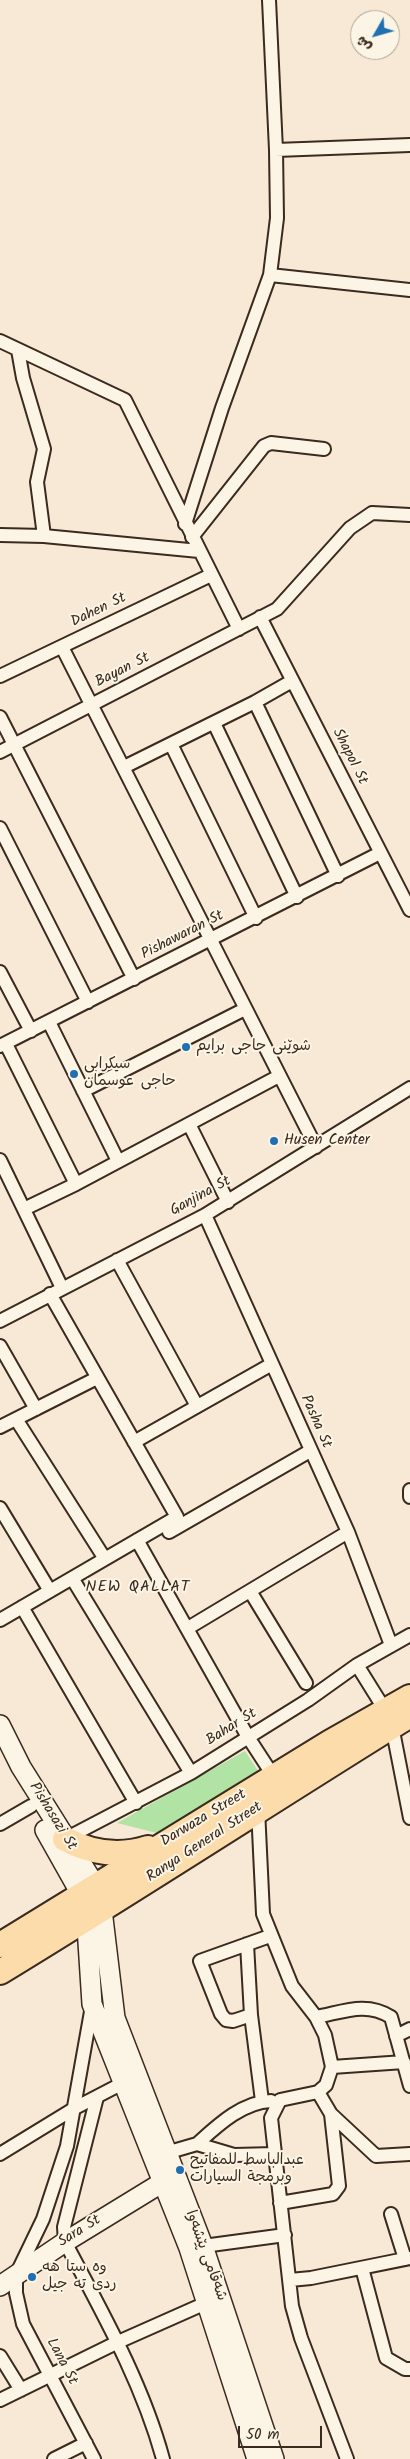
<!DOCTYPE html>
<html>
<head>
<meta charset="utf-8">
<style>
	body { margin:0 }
	#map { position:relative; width:410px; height:2459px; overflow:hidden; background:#f8e8d6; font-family:Kalam,"Playpen Sans Arabic",sans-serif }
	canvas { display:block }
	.north { position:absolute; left:350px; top:10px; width:50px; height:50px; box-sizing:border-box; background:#fcf5e5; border:1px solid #afa495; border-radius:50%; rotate:232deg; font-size:14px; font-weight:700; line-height:20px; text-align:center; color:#3b2a1e }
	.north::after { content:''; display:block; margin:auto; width:18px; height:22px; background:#1f6fb2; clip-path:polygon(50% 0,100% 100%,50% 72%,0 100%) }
	.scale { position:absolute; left:238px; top:2426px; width:84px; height:22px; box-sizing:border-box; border:2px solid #3b2a1e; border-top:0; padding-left:6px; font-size:15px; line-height:18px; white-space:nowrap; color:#3b2a1e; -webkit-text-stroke:4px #fcf5e5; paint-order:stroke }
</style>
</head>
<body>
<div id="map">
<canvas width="410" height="2459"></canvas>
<div class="north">ش</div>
<div class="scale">50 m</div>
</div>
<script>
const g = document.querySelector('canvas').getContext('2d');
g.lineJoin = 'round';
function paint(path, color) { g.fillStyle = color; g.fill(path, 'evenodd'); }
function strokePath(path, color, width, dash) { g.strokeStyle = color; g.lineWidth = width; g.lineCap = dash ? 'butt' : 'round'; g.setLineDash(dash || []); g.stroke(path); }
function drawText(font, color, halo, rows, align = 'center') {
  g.font = font + ' Kalam,"Playpen Sans Arabic",sans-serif'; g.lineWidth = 4; g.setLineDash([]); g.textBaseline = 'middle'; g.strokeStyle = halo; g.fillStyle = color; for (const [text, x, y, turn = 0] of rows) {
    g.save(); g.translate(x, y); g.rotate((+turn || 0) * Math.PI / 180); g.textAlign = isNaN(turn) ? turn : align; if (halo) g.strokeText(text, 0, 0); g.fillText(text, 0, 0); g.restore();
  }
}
const green = new Path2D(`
	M245,1751L260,1774L157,1833L117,1823Z`);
const street = new Path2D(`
	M276,150L410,145
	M270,275L410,290
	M0,341L125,400L239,629
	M18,350L23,378L44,449L37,482L44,536
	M185,524L222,408L270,275L277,218L276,150L269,0
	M0,535L44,536L199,551
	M192,537L264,446L271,443L324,449
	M260,617L410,910
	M62,647L316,1147
	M0,676L211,575
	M255,702L338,876
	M0,717L134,979
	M214,723L297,897
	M171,744L256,918
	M0,752L277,609L350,528L372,513L410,515
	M124,767L255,702L292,681
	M0,828L88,1002
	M0,972L31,1031
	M49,1022L118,1161
	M6,1044L76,1184
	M0,1046L380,853
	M83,1091L245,1009
	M189,1124L228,1202
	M0,1160L62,1288
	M24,1209L76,1184L279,1076
	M205,1215L348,1532L391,1645
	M117,1260L197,1406
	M0,1321L205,1215L410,1088
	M0,1346L36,1409
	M16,1419L105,1559
	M0,1427L97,1378
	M134,1442L272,1364
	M410,1490V1497
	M0,1508L50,1591
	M169,1532L310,1451
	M137,1540L248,1737L274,1777
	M72,1578L191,1773
	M250,1591L306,1683
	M22,1607L136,1803
	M0,1620L177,1517L50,1294
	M188,1628L348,1532
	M357,1665L385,1710
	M392,1726L410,1818
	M258,1809L263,1914L292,1986L316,2017L325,2035L332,2067L326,2085L318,2092L280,2100L271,2118L292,2306L301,2338L347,2459
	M0,1824L31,1806
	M65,1839L191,1773L308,1700L357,1665L410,1635
	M247,1944L251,2015L262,2101
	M92,2006L67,2146L43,2219L16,2275V2293L23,2324L94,2459
	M251,2015L233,2021L226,2020L221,2014L200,1961L270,1936
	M316,2017C343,2012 366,2001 391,2017L410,2086
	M396,2036L410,2029
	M332,2067L404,2062
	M318,2092L331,2114L376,2156L410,2154
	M97,2097L64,2227L65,2242C102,2312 142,2382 163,2459
	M197,2144C217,2126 242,2102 271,2101
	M166,2153L197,2144L234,2155L275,2154
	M0,2154L75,2108L123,2083
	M280,2203L333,2194L339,2186L331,2114
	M391,2214L405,2259
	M196,2247L285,2235
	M362,2268L386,2358L405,2369H410
	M290,2280L311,2278L410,2258
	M0,2356L21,2390
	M0,2400L118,2342L206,2303
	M54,2459L86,2443`);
const secondary = new Path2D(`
	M0,1725L21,1767L95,1885L102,1910L115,2018L203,2246L274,2459
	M45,1830L81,1894L86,1911L92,2004L189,2248L257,2459
	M0,2286L65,2242L163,2182`);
const highway = new Path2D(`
	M65,1839C91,1853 120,1857 148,1848
	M0,1945L329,1743L410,1697
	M0,1972C138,1888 273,1800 410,1715`);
const markers = [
	[186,1047,5,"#1f6fb2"],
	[74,1074,5,"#1f6fb2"],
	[274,1141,5,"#1f6fb2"],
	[180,2170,5,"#1f6fb2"],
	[32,2277,5,"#1f6fb2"]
];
const streetNames = [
	["Dahen St",99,611,-26],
	["Bayan St",123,671,-27],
	["Shapol St",349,757,63],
	["Pishawaran St",183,936,-27],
	["Ganjina St",201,1197,-29],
	["Pasha St",315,1422,66],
	["Bahar St",232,1728,-32],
	["Pishasazi St",52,1817,58],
	["Darwaza Street",204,1819,-31],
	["Ranya General Street",205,1843,-33],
	["Sara St",80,2232,-32],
	["شەقامی پێشەوا",205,2256,70],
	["Lana St",61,2362,62]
];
const poiNames = [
	["شوێنی حاجی برایم",196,1047],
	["سیکرابی",84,1065],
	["حاجی عوسمان",84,1082],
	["Husen Center",284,1141],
	["عبدالباسط للمفاتيح",190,2161],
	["وبرمجة السيارات",190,2178],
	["وه ستا هه",42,2268],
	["ردى ته جيل",42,2285]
];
const neighbourhoodNames = [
	["NEW QALLAT",138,1588]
];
paint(green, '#b0e3a4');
strokePath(street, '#3b2a1e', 16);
strokePath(secondary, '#3b2a1e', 22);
strokePath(highway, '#3b2a1e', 28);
strokePath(street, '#fcf5e5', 12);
strokePath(secondary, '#fcf5e5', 19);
strokePath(highway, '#fddcac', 24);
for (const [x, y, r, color] of markers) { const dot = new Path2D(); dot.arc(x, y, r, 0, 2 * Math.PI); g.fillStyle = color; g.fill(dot); strokePath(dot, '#fcf5e5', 2); }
drawText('15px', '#3b2a1e', '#fcf5e5', streetNames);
drawText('15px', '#3b2a1e', '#fcf5e5', poiNames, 'left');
g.letterSpacing = '1px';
drawText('16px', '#3b2a1e', '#fcf5e5', neighbourhoodNames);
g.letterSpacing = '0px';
</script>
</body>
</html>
